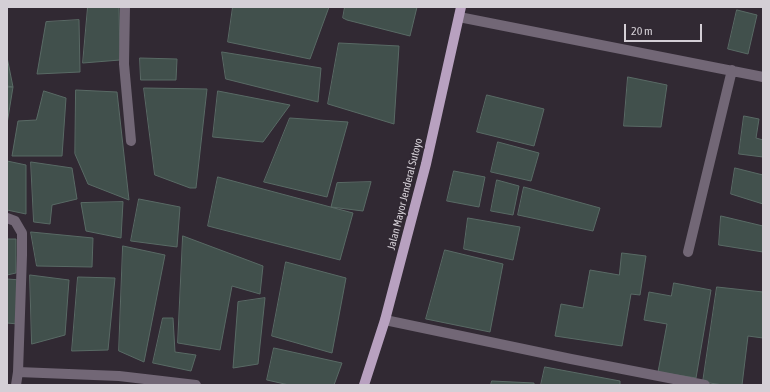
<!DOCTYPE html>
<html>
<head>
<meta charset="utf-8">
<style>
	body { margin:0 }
	#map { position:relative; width:770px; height:392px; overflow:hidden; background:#312933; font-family:"Asap Condensed",sans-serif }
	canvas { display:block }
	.frame { position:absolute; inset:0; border:8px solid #d4cfd6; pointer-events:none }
	.scale { position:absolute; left:624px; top:24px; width:78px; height:18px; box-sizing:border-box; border:2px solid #d4cfd6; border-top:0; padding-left:5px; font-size:12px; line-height:14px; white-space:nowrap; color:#d4cfd6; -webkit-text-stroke:3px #312933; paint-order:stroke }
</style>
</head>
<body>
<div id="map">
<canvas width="770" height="392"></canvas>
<div class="frame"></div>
<div class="scale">20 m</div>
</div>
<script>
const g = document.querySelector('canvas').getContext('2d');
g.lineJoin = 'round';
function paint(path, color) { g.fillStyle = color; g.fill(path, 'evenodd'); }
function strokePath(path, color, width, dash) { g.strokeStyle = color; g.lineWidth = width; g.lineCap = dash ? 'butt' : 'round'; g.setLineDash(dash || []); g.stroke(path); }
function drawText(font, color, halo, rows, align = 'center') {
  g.font = font + ' "Asap Condensed",sans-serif'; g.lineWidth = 4; g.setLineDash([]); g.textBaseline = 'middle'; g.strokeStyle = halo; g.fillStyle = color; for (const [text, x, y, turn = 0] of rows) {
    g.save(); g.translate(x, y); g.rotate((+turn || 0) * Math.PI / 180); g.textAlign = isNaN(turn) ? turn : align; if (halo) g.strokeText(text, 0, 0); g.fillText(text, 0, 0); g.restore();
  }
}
const building = new Path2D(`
	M88,7H119L120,60L83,63Z
	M233,7H329L310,59L228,42Z
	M345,7H417L410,36L347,20L343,18Z
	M737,10L757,15L748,54L728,49Z
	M79,20L80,72L37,74L46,22Z
	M339,43L399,46L394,124L328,104Z
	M222,52L321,68L318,102L226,79Z
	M7,57L13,87L7,86Z
	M140,58L177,59L176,80H141Z
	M628,77L667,85L661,127L624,126Z
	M7,87H13L7,124Z
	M144,88L207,89L196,188H190L155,175Z
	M76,90L117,92L129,200L88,184L75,154Z
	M44,91L66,98L62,156H12L18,121L36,120Z
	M218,91L290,105L263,142L213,137Z
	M487,95L544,109L534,146L477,132Z
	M744,116L759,119L756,138L763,140V157L739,154Z
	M290,118L348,122L327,197L264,182Z
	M498,142L539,153L531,181L491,172Z
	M7,161L26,165V214L7,210Z
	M31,162L72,168L77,199L52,205L50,224L34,222Z
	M735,168L763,175V204L731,194Z
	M454,171L485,177L479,207L447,201Z
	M218,177L353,213L340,260L208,226Z
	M497,180L519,186L513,215L491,211Z
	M371,182L363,211L331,207L337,183Z
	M524,187L600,208L593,231L518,215Z
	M139,199L180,207L177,247L131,241Z
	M123,202L121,238L86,231L81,203Z
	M721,216L763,226V252L719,245Z
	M468,218L520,227L513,260L464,249Z
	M31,232L93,238L92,267L37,266Z
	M183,236L263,266L260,294L232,286L220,350L178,343Z
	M7,239H16V273L7,275Z
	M123,246L165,255L144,362L119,351Z
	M445,250L503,264L490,332L426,319Z
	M622,253L646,256L640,295L631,294L622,346L555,336L561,304L583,308L590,270L619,275Z
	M286,262L346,278L332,353L272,336Z
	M30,275L69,280L65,335L32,344Z
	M78,277L115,278L108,350L72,351Z
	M7,279L21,280L18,324L7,323Z
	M674,283L711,290L696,378L658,372L667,324L644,320L649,292L671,296Z
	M717,287L763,292V338L748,336L742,385H723L703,382Z
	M265,298L258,364L233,368L238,302Z
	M163,318H173L175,352L196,355L191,371L153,363Z
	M274,348L342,363L334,385H289L267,380Z
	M545,367L620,381V385H541Z
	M492,381L534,383V385H491Z`);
const minor = new Path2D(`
	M125,7L124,64L131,141
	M459,17L763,77
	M7,218L15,221L22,233V255L18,372
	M688,252L732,70
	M385,320L571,359L705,385
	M16,385L18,372L119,376L196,385`);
const major = new Path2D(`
	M364,385L385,320L426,164L461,7`);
const streetNames = [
	["Jalan Mayor Jenderal Sutoyo",405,194,-76]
];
paint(building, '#41504c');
strokePath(building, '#596a65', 1);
strokePath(minor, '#726776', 10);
strokePath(major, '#b8a1c0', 10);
drawText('11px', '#d4cfd6', '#312933', streetNames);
</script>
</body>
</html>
